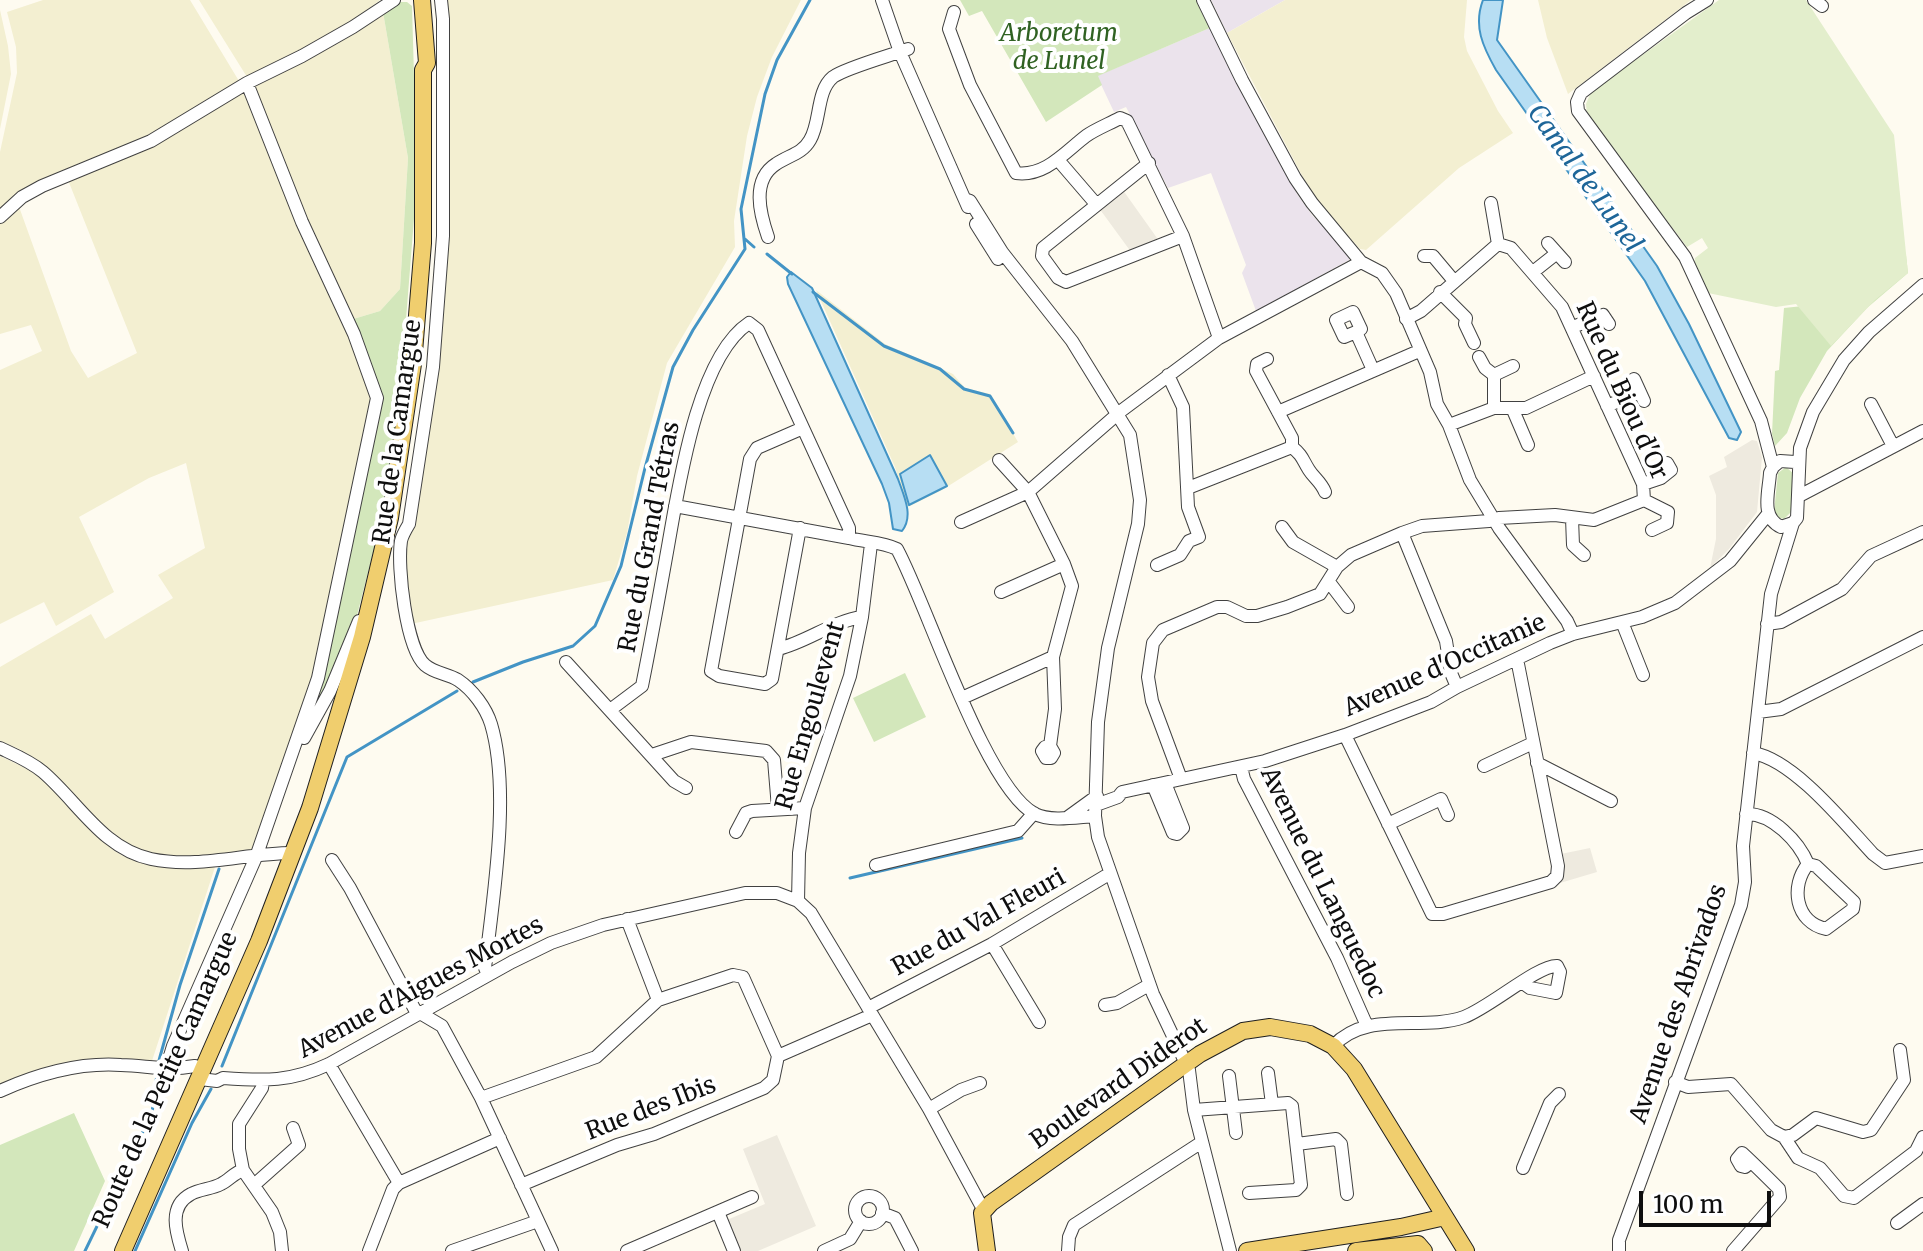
<!DOCTYPE html>
<html>
<head>
<meta charset="utf-8">
<style>
	body { margin:0 }
	#map { position:relative; width:1923px; height:1251px; overflow:hidden; background:#fefbf0; font-family:Merriweather,serif }
	canvas { display:block }
	.scale { position:absolute; left:1639px; top:1191px; width:132px; height:36px; box-sizing:border-box; border:4px solid #0e0e0e; border-top:0; padding-left:10px; font-size:24px; line-height:28px; white-space:nowrap; color:#0e0e0e; -webkit-text-stroke:6px #fff; paint-order:stroke }
</style>
</head>
<body>
<div id="map">
<canvas width="1923" height="1251"></canvas>
<div class="scale">100 m</div>
</div>
<script>
const g = document.querySelector('canvas').getContext('2d');
g.lineJoin = 'round';
function paint(path, color) { g.fillStyle = color; g.fill(path, 'evenodd'); }
function strokePath(path, color, width, dash) { g.strokeStyle = color; g.lineWidth = width; g.lineCap = dash ? 'butt' : 'round'; g.setLineDash(dash || []); g.stroke(path); }
function drawText(font, color, halo, rows, align = 'center') {
  g.font = font + ' Merriweather,serif'; g.lineWidth = 8; g.setLineDash([]); g.textBaseline = 'middle'; g.strokeStyle = halo; g.fillStyle = color; for (const [text, x, y, turn = 0] of rows) {
    g.save(); g.translate(x, y); g.rotate((+turn || 0) * Math.PI / 180); g.textAlign = isNaN(turn) ? turn : align; if (halo) g.strokeText(text, 0, 0); g.fillText(text, 0, 0); g.restore();
  }
}
const industrial = new Path2D(`
	M1211,0H1285L1227,33Z
	M1212,27L1297,194L1312,215L1349,253V260L1256,311L1242,273L1246,265L1211,173L1168,188L1126,107L1114,112L1097,76Z`);
const farmland = new Path2D(`
	M43,0H190L239,81L131,148L0,211V152L17,73L16,47L7,12Z
	M199,0H380L363,14L331,34L253,78L247,77Z
	M444,0H801L772,57L757,97L747,136L734,221L735,247L667,363L637,476L627,533L613,580L411,624L405,589L404,541L436,368Z
	M1285,0H1467L1464,37L1467,51L1498,111L1513,133L1459,168L1366,250L1360,249L1327,213L1307,185L1227,33Z
	M1538,0H1691L1568,94L1547,38Z
	M0,10L8,46L11,74L0,129Z
	M383,12L408,158L400,289L380,311L350,320L252,90L257,84L320,51Z
	M241,91L246,92L354,345L373,403L314,678L254,854L184,859L141,852L121,840L86,809L46,767L19,749L0,741V667L91,614L105,639L173,598L158,575L205,548L186,463L149,478L79,517L114,592L56,626L44,602L0,624V370L42,351L31,325L0,334V222L18,204L71,351L88,378L137,353L68,180L143,151Z
	M816,290L885,344L953,374L965,388L990,394L1018,442L942,490L908,507L895,467Z
	M0,756L42,776L113,850L123,856L182,867H215L151,1064L119,1060L0,1087Z`);
const green = new Path2D(`
	M960,0H1197L1212,27L1098,76L1102,85L1046,122L982,11L969,16Z
	M400,2H407L412,6L417,181L400,395L385,506L353,631L301,737L381,409L350,320L380,311L400,289L408,158L383,12Z
	M1906,255L1908,273L1867,308L1827,351L1800,398L1787,433L1775,446L1772,434L1775,371L1779,370L1784,308L1803,306L1825,330Z
	M1786,467L1794,474L1791,512L1784,519L1777,517L1774,512L1778,473Z
	M905,673L926,717L874,742L853,698Z
	M74,1113L105,1181L74,1251H0V1145Z`);
const pitch = new Path2D(`
	M1719,0H1806L1894,135L1908,273L1875,300L1831,346L1796,304L1776,307L1708,293L1694,265L1695,258L1708,248L1702,238L1687,247L1587,116L1586,104L1591,92Z`);
const plaza = new Path2D(`
	M1120,186L1162,245L1134,256L1096,204Z
	M1752,440L1757,441L1762,457L1757,512L1729,549L1710,568L1716,539V495L1709,476L1727,467L1724,457Z
	M1590,848L1597,872L1560,883L1556,855Z
	M777,1135L816,1226L758,1251H734L722,1222L765,1204L743,1149Z`);
const water = new Path2D(`
	M1483,0H1503L1497,40L1657,266L1689,324L1741,432L1737,440L1729,438L1645,281L1496,70C1483,47 1473,26 1483,0Z
	M791,272L812,288L898,479C904,496 914,516 902,531L893,529L889,503L882,484L788,284L787,277Z
	M930,455L947,486L909,505L900,474Z`);
const stream = new Path2D(`
	M745,239L754,247
	M767,254L792,274
	M813,292L884,346L940,369L964,389L990,396L1013,433
	M473,682L523,662L573,646L595,626L621,566L645,468L673,367L693,330L745,249L741,209L765,94L777,60L810,0
	M850,878L1022,838
	M158,1064L180,985L219,869
	M222,1066L347,757L457,691
	M85,1251L152,1113L157,1074
	M135,1251L192,1123L211,1089`);
const minor = new Path2D(`
	M441,0L443,19V236L433,367L409,524C406,529 402,536 401,541C397,567 406,648 425,665C434,673 448,674 458,680C473,690 486,708 491,724C511,791 493,898 485,968L488,975
	M882,0L900,52L968,207
	M1203,0L1242,80L1295,178L1312,203L1361,262L1382,273L1396,293L1430,372L1437,404L1449,425L1470,480L1499,528L1567,621L1573,634
	M1707,0L1686,13L1581,93L1577,102L1578,111L1685,257L1761,421L1773,467
	M1814,0L1822,6
	M954,12L949,29L970,85L1016,173C1045,177 1065,152 1086,136C1096,129 1109,124 1120,118L1127,121L1183,236L1219,338
	M1059,161L1096,204
	M1149,163L1043,248L1042,256L1058,278L1066,282L1183,236
	M967,200L970,201L1002,252L1072,341L1130,435L1140,500L1138,524L1108,648L1098,722L1095,816L1098,837L1153,994L1189,1070L1194,1110L1230,1251
	M1491,203L1498,244
	M0,217L22,197L42,186L151,141L247,83L302,56L353,27L394,0
	M976,224L998,259
	M768,237C760,214 751,180 776,164C789,155 802,154 810,140C821,122 816,91 833,77C845,68 892,55 908,49
	M1548,243L1565,262
	M1424,256H1433L1454,281
	M1533,272L1557,253
	M1440,292L1466,318L1465,324L1474,343
	M1573,327L1603,315L1609,324
	M1356,332L1344,337L1336,320L1353,312L1361,329L1356,332L1373,370
	M1479,357L1485,368L1494,375
	M1494,375V408
	M1494,375L1513,366
	M1634,379L1644,401
	M1871,404L1893,446
	M1607,406L1638,393
	M1513,410L1528,445
	M1278,412L1419,351
	M1449,425L1494,408H1526L1594,376
	M1292,447C1303,456 1302,459 1309,470C1314,478 1321,482 1325,492
	M1643,484L1661,478L1671,470L1667,463
	M1188,488L1292,447V438L1256,371L1257,364L1267,359
	M1799,496L1923,431
	M1644,500L1668,512L1667,523L1652,530
	M675,506L849,538C864,542 883,542 897,549C927,604 985,788 1035,814C1051,822 1077,817 1095,816
	M1572,518L1573,545L1584,555
	M961,522L1028,492L1121,411L1219,338L1361,262
	M1793,523L1781,527C1760,517 1769,492 1770,473L1773,467L1780,461L1795,462L1798,465
	M1282,527L1293,542L1337,567
	M800,528L772,679L765,684L719,676L711,671L750,459L757,448L803,428
	M1402,533L1446,641L1451,673L1457,687
	M1157,565L1180,555L1189,541L1199,537L1188,507L1183,407L1168,375
	M1329,582L1348,607
	M1001,592L1064,564
	M1622,622L1643,675
	M1767,624L1781,622L1842,589L1871,556L1923,532
	M778,649C807,642 833,621 862,617
	M566,662L674,781L686,788
	M962,698L1053,657L1072,586L1064,564L1028,492L999,460
	M610,710L642,686C651,641 659,597 667,552C678,492 696,358 749,323L758,330L849,528V538
	M1758,712L1781,709L1923,637
	M1345,735L1432,914H1443L1551,882L1557,876L1558,866L1517,659
	M304,738L330,691L359,621
	M1050,746L1045,747L1042,751L1046,758H1051L1054,753L1050,746L1055,709L1053,657
	M0,748C15,755 30,761 43,772C78,802 103,849 151,859C199,869 245,853 292,853
	M1753,753C1794,760 1845,824 1873,854L1885,863L1923,856
	M652,755L691,742L766,751L774,760L778,808
	M1537,763L1611,801
	M1484,766L1533,743
	M1241,767L1244,779L1337,958L1367,1026
	M1181,779L1152,701L1148,677L1153,643L1163,630L1217,607H1227L1246,616H1257L1287,607L1320,594L1337,567L1351,555L1402,533L1422,526L1489,521L1499,518L1555,515L1594,520L1644,500L1643,484L1562,307L1511,248L1498,244L1421,311L1406,319
	M1153,785L1173,833L1177,834L1183,828L1165,783
	M1096,805L1118,797L1122,792L1265,761L1345,735L1431,702L1457,687L1550,643L1573,634L1642,617L1675,603L1730,561L1768,514
	M1746,814C1772,813 1799,842 1808,864C1790,886 1795,922 1826,929L1853,909L1854,902L1816,866L1808,864
	M1068,817L1097,796
	M1388,824L1441,799L1448,815
	M736,832L746,813L752,811L805,808
	M332,860L350,888L415,1010L442,1026L481,1098L552,1251
	M876,865L1018,831L1034,813
	M798,901L799,853L805,808L850,676L862,617L871,544
	M627,919L658,1000L733,975L743,977L778,1056L872,1015
	M992,944L1039,1022
	M1105,1005L1117,1003L1149,985
	M868,1008L992,944L1109,874
	M1333,1046C1368,1009 1421,1032 1464,1017C1489,1008 1538,965 1557,966L1560,972L1556,993L1530,988L1523,983
	M329,1064L399,1183
	M166,1069L173,1046L256,857L318,678L377,398L354,334L302,222L247,83
	M1268,1073L1272,1104
	M1229,1076L1236,1133
	M200,1079L217,1081L223,1078C265,1081 291,1082 329,1064L512,962L551,943L603,925L745,893H777L798,901L811,913L929,1109L984,1211
	M263,1081L262,1088L239,1124V1149L243,1170L272,1212L280,1232L282,1251
	M1675,1082L1688,1087L1731,1084L1771,1130L1784,1137L1793,1135L1816,1118L1863,1132L1871,1130L1904,1080L1900,1050
	M0,1091C38,1074 78,1062 121,1065C150,1066 166,1071 195,1066
	M481,1098L596,1057L658,1000
	M929,1109L961,1090L980,1083
	M1194,1110L1288,1103L1292,1106L1301,1185L1296,1190L1249,1193
	M1784,1137L1798,1158L1820,1168L1844,1196L1854,1198L1916,1151L1923,1137
	M1297,1144L1336,1139L1341,1144L1347,1194
	M1523,1168L1550,1103L1559,1094
	M254,1185L299,1145L293,1128
	M521,1185L617,1145L654,1134L764,1088L773,1080L778,1056
	M855 1210a14 14 0 1 1 28 0a14 14 0 1 1-28 0Z
	M718,1212L734,1251
	M882,1213L895,1218L912,1251
	M1897,1223L1923,1204
	M182,1251C176,1232 168,1206 191,1194C200,1189 212,1189 221,1184C229,1180 234,1173 243,1170
	M369,1251L393,1189L399,1183L500,1138
	M452,1251L538,1221
	M627,1251L752,1197
	M824,1251L850,1239L861,1221
	M1068,1251L1069,1237L1074,1225L1202,1142
	M1619,1251V1240L1741,905L1745,882L1743,846L1771,594L1793,523L1797,518L1800,448L1813,412L1844,360L1869,332L1923,285
	M1733,1251L1780,1197L1779,1189C1767,1177 1755,1165 1742,1153L1737,1159L1741,1166L1745,1167L1751,1162`);
const major = new Path2D(`
	M123,1251L259,941L310,808L362,637L390,518L413,364L423,243V70L427,63L422,0
	M987,1251L982,1213L991,1203L1200,1054L1243,1031L1270,1027L1310,1034L1333,1046L1354,1069L1466,1251
	M1247,1251L1401,1227L1445,1217
	M1356,1251L1418,1244L1424,1251`);
const parkNames = [
	["Arboretum",1059,34],
	["de Lunel",1059,62]
];
const streetNames = [
	["Rue du Biou d'Or",1621,391,66],
	["Rue de la Camargue",398,432,-82],
	["Rue du Grand Tétras",650,537,-79],
	["Avenue d'Occitanie",1445,666,-24],
	["Rue Engoulevent",811,716,-74],
	["Avenue du Languedoc",1322,883,64],
	["Rue du Val Fleuri",979,923,-29],
	["Avenue d'Aigues Mortes",421,988,-28],
	["Avenue des Abrivados",1679,1004,-71],
	["Route de la Petite Camargue",166,1080,-66],
	["Boulevard Diderot",1119,1084,-35],
	["Rue des Ibis",651,1109,-21]
];
const waterNames = [
	["Canal de Lunel",1584,179,54]
];
paint(industrial, '#ebe3ec');
paint(farmland, '#f3efd1');
paint(green, '#d3e7bb');
paint(pitch, '#e3eecc');
paint(plaza, '#eeeadf');
paint(water, '#b7def3');
strokePath(water, '#4394c5', 2);
strokePath(stream, '#4394c5', 3);
strokePath(minor, '#414141', 14);
strokePath(major, '#1f1f1f', 18);
strokePath(minor, '#fff', 12);
strokePath(major, '#f0ce6e', 16);
drawText('italic 24px', '#306222', '#fff', parkNames);
drawText('24px', '#0e0e0e', '#fff', streetNames);
drawText('italic 26px', '#1e6699', '#fff', waterNames);
</script>
</body>
</html>
